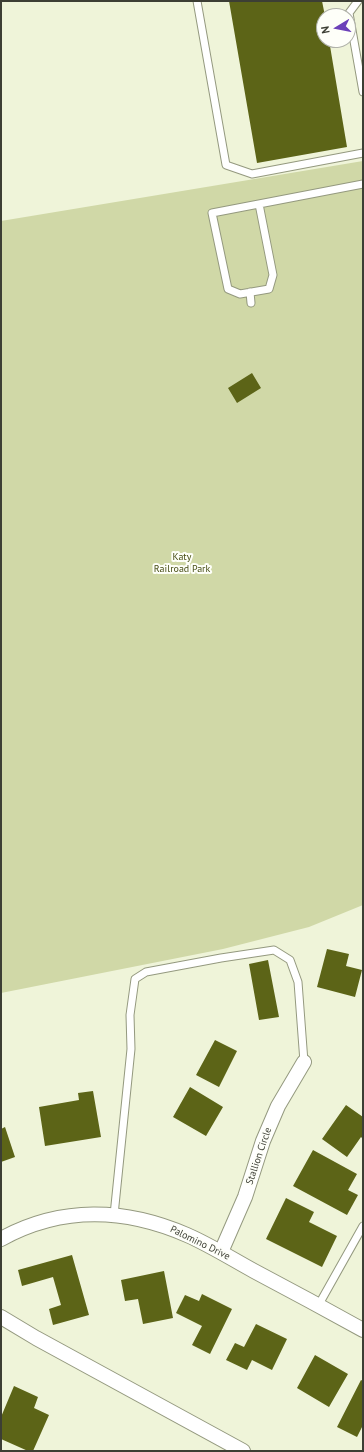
<!DOCTYPE html>
<html>
<head>
<meta charset="utf-8">
<style>
	body { margin:0 }
	#map { position:relative; width:364px; height:1452px; overflow:hidden; background:#eff4d9; font-family:"PT Sans",sans-serif }
	canvas { display:block }
	.frame { position:absolute; inset:0; border:2px solid #3c3e34; pointer-events:none }
	.north { position:absolute; left:316px; top:8px; width:40px; height:40px; box-sizing:border-box; background:#fefff9; border:1px solid #b0b2aa; border-radius:50%; rotate:260deg; font-size:11px; font-weight:700; line-height:16px; text-align:center; color:#3c3e34 }
	.north::after { content:''; display:block; margin:auto; width:14px; height:18px; background:#6c41b9; clip-path:polygon(50% 0,100% 100%,50% 72%,0 100%) }
</style>
</head>
<body>
<div id="map">
<canvas width="364" height="1452"></canvas>
<div class="frame"></div>
<div class="north">N</div>
</div>
<script>
const g = document.querySelector('canvas').getContext('2d');
g.lineJoin = 'round';
function paint(path, color) { g.fillStyle = color; g.fill(path, 'evenodd'); }
function strokePath(path, color, width, dash) { g.strokeStyle = color; g.lineWidth = width; g.lineCap = dash ? 'butt' : 'round'; g.setLineDash(dash || []); g.stroke(path); }
function drawText(font, color, halo, rows, align = 'center') {
  g.font = font + ' "PT Sans",sans-serif'; g.lineWidth = 4; g.setLineDash([]); g.textBaseline = 'middle'; g.strokeStyle = halo; g.fillStyle = color; for (const [text, x, y, turn = 0] of rows) {
    g.save(); g.translate(x, y); g.rotate((+turn || 0) * Math.PI / 180); g.textAlign = isNaN(turn) ? turn : align; if (halo) g.strokeText(text, 0, 0); g.fillText(text, 0, 0); g.restore();
  }
}
const green = new Path2D(`
	M363,161V905L309,927L223,949L1,993V221Z`);
const building = new Path2D(`
	M229,1H322L325,16L324,40H329L347,147L257,163Z
	M252,373L261,388L237,403L228,388Z
	M327,949L349,954L346,966L362,970L355,997L317,987Z
	M268,960L279,1017L259,1020L249,964Z
	M215,1040L237,1051L219,1087L196,1075Z
	M190,1087L223,1107L206,1136L173,1117Z
	M93,1091L101,1137L45,1146L39,1107L79,1100L78,1093Z
	M346,1105L363,1117V1139L361,1137L347,1157L322,1139Z
	M5,1127L15,1157L1,1162V1129Z
	M313,1150L357,1174L348,1190L358,1195L347,1215L293,1186Z
	M286,1198L314,1212L309,1222L337,1236L322,1267L266,1239Z
	M72,1255L89,1315L53,1325L49,1309L61,1305L53,1277L22,1286L18,1270Z
	M164,1271L173,1318L143,1324L138,1299L125,1301L121,1280Z
	M202,1294L232,1309L210,1354L192,1345L202,1326L176,1313L185,1295L199,1301Z
	M256,1324L287,1339L272,1370L252,1360L247,1370L226,1360L235,1343L244,1347Z
	M315,1355L348,1374L329,1407L297,1388Z
	M361,1380L363,1381V1425L357,1437L337,1427Z
	M14,1386L38,1397L34,1408L49,1415L33,1451H28L1,1439V1417Z`);
const service = new Path2D(`
	M197,1L226,165L252,174L363,153
	M358,1L349,13L360,75H363
	M360,75L363,92
	M259,204L273,275L269,289L240,294L228,289L212,213L363,184
	M250,292L251,303
	M114,1215L131,1049L130,1015L135,979L146,972L221,958L274,950L290,960L298,982L304,1062
	M318,1306L363,1226`);
const minor = new Path2D(`
	M1,1239C61,1206 125,1208 187,1235C210,1245 232,1259 254,1271C290,1290 327,1310 363,1330
	M221,1252L245,1197L263,1141L278,1106L304,1062
	M1,1317L36,1338L243,1451`);
const parkNames = [
	["Katy",182,557],
	["Railroad Park",182,569]
];
const streetNames = [
	["Stallion Circle",259,1156,-71],
	["Palomino Drive",200,1243,26]
];
paint(green, '#d0d8a7');
paint(building, '#5c6417');
strokePath(service, '#94997f', 9);
strokePath(minor, '#94997f', 16);
strokePath(service, '#fff', 7);
strokePath(minor, '#fff', 14);
drawText('10px', '#464d15', '#fefff9', parkNames);
drawText('10px', '#3c3e34', '#fefff9', streetNames);
</script>
</body>
</html>
